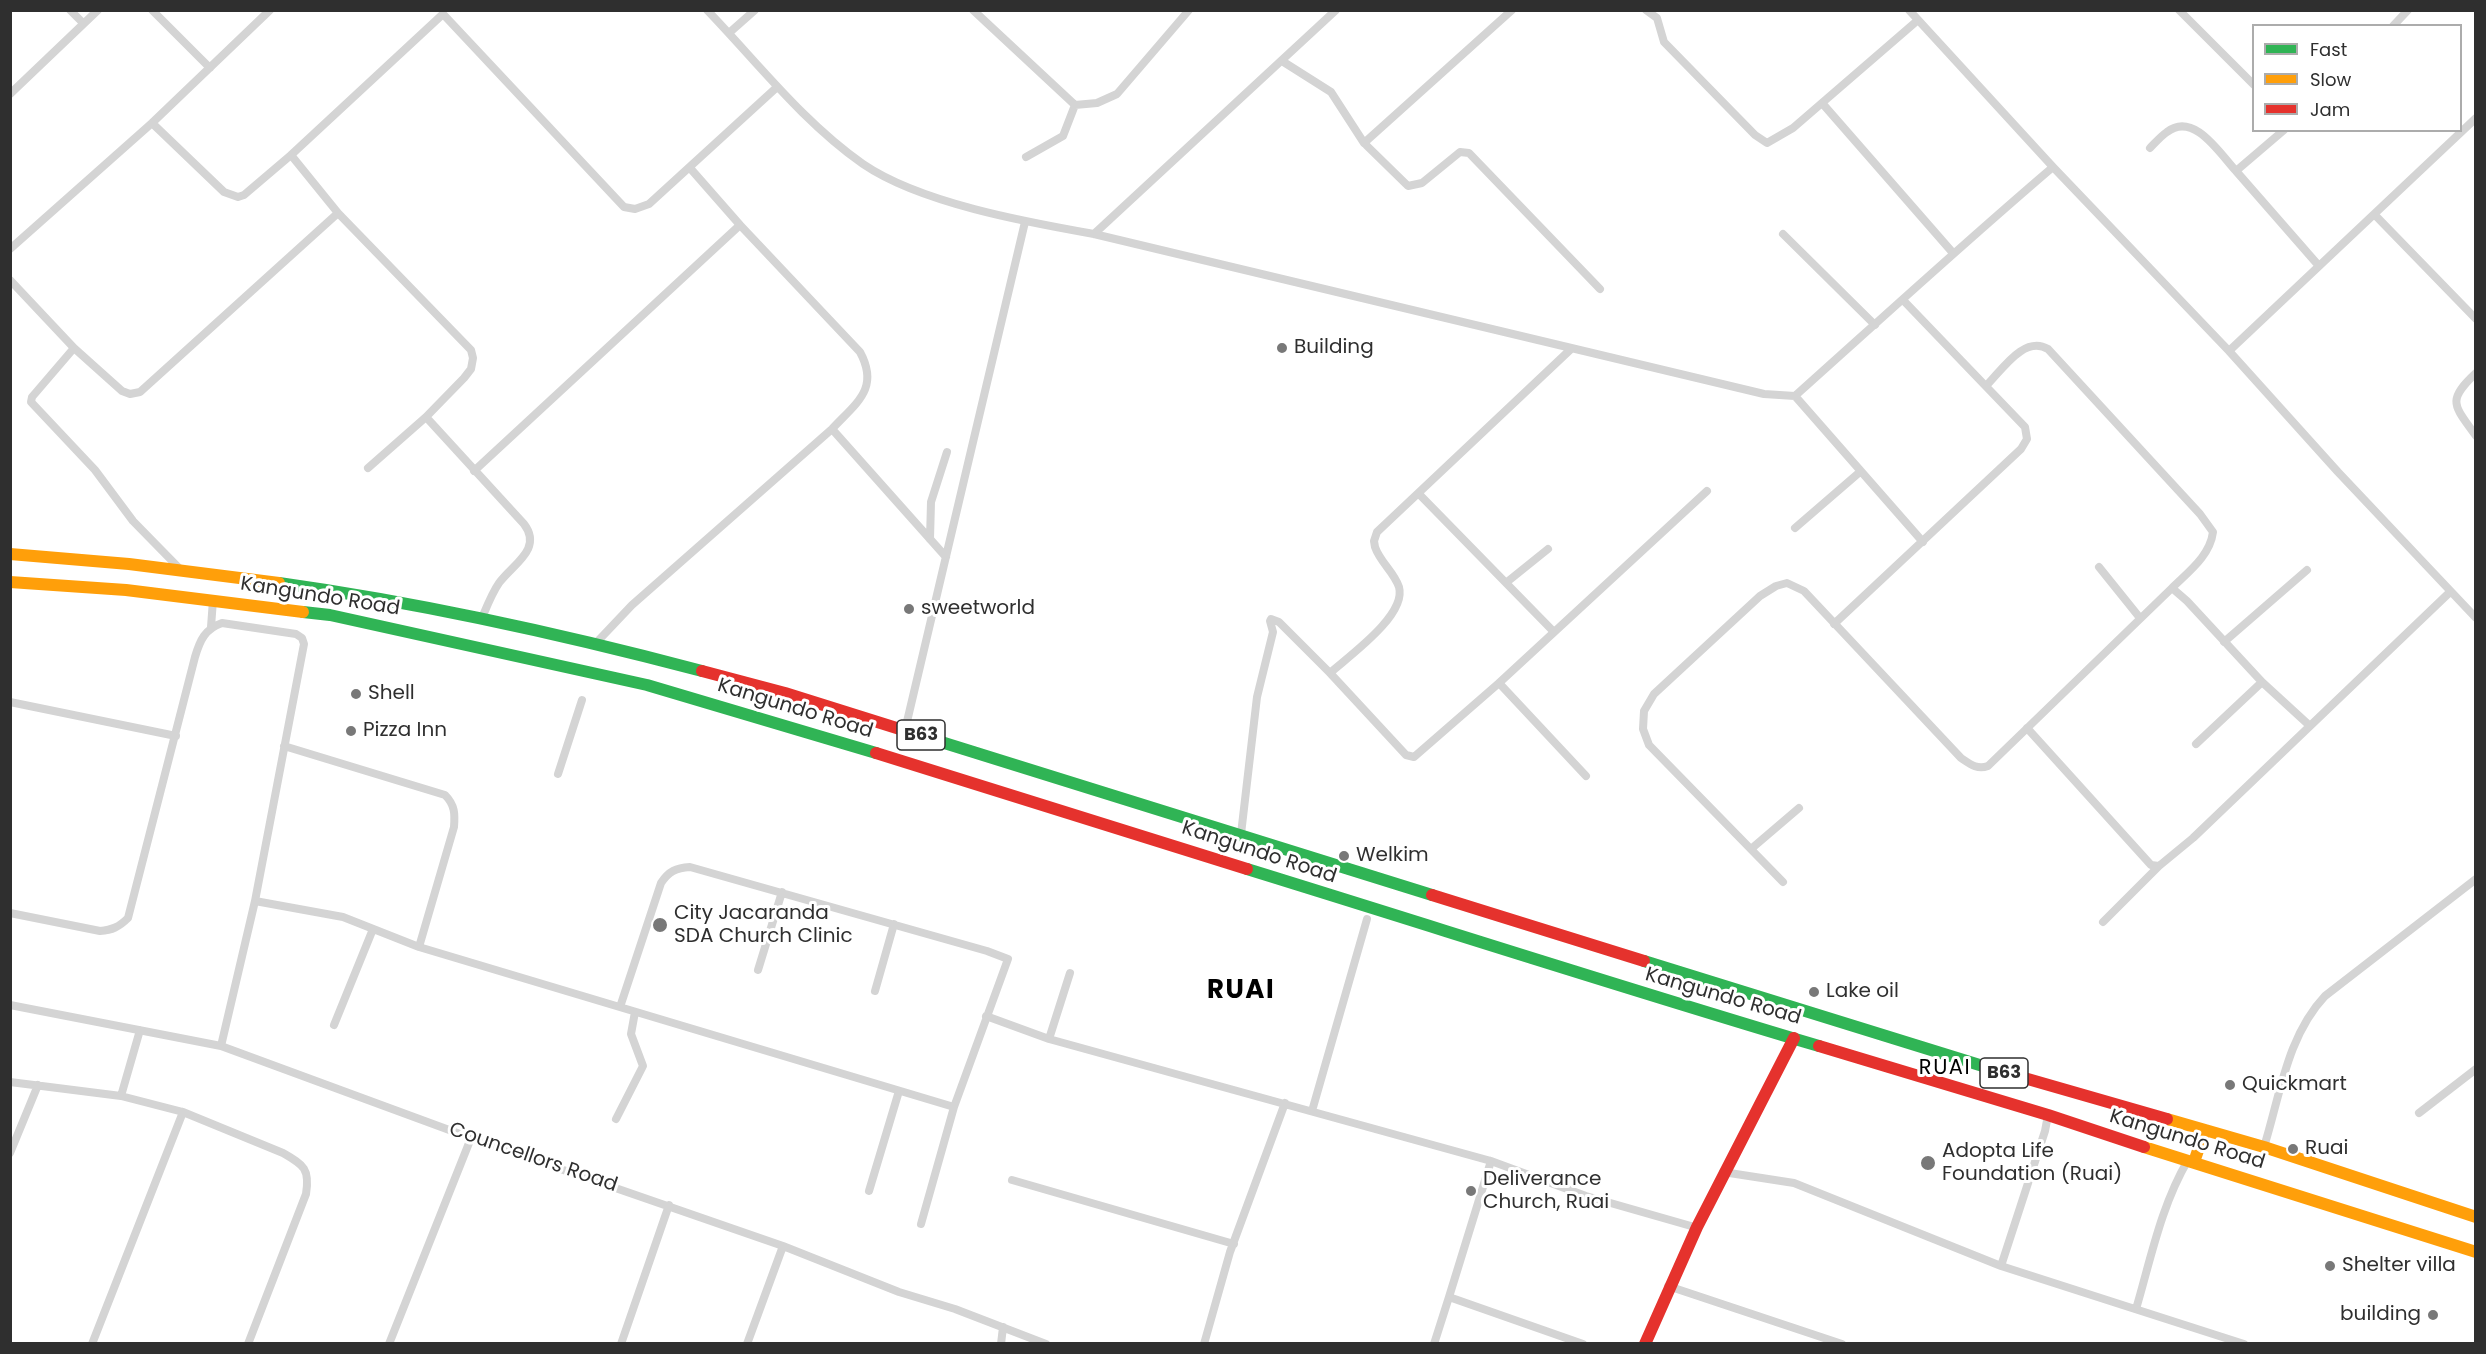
<!DOCTYPE html>
<html>
<head>
<meta charset="utf-8">
<style>
	body { margin:0 }
	#map { position:relative; width:2486px; height:1354px; overflow:hidden; background:#fff; font-family:Poppins,sans-serif }
	canvas { display:block }
	.frame { position:absolute; inset:0; border:12px solid #2f2f2f; pointer-events:none }
	.legend { position:absolute; left:2252px; top:24px; width:210px; height:108px; box-sizing:border-box; background:#fff; border:2px solid #acacac; margin:0; padding:8px 10px; list-style:none; font-size:18px; color:#2f2f2f }
	.legend li { display:flex; align-items:center; gap:12px; height:30px }
	.legend b { width:30px; border:2px solid #acacac }
</style>
</head>
<body>
<div id="map">
<canvas width="2486" height="1354"></canvas>
<div class="frame"></div>
<ul class="legend">
<li><b style="height:8px;background:#30b455"></b>Fast</li>
<li><b style="height:8px;background:#ff9f0a"></b>Slow</li>
<li><b style="height:8px;background:#e5322d"></b>Jam</li>
</ul>
</div>
<script>
const g = document.querySelector('canvas').getContext('2d');
g.lineJoin = 'round';
function strokePath(path, color, width, dash) { g.strokeStyle = color; g.lineWidth = width; g.lineCap = dash ? 'butt' : 'round'; g.setLineDash(dash || []); g.stroke(path); }
function drawText(font, color, halo, rows, align = 'center') {
  g.font = font + ' Poppins,sans-serif'; g.lineWidth = 6; g.setLineDash([]); g.textBaseline = 'middle'; g.strokeStyle = halo; g.fillStyle = color; for (const [text, x, y, turn = 0] of rows) {
    g.save(); g.translate(x, y); g.rotate((+turn || 0) * Math.PI / 180); g.textAlign = isNaN(turn) ? turn : align; if (halo) g.strokeText(text, 0, 0); g.fillText(text, 0, 0); g.restore();
  }
}
const street = new Path2D(`
	M70,10L83,23
	M152,10L210,68
	M707,10C758,63 803,122 863,164C920,203 1026,222 1094,234L1764,394L1795,396C1881,319 1965,242 2053,167
	M973,10L1075,105
	M1646,10L1657,18L1664,42L1755,135L1767,143L1793,128L1918,20
	M1909,10L2053,167L2229,351L2338,472L2476,618
	M2179,10L2254,85
	M2393,26L2408,10
	M729,33L755,10
	M1282,61L1331,92L1364,143L1408,186L1422,183L1460,152L1469,153L1600,289
	M10,94L98,10
	M1822,103L1953,253
	M152,123L224,192L238,197L244,195L291,155
	M2284,130L2236,171L2319,266
	M1364,143L1512,10
	M2150,148C2155,143 2161,136 2167,132C2194,111 2220,154 2236,171
	M1026,157L1063,136L1075,105L1097,103L1117,94L1189,10
	M690,168L740,225
	M338,213L291,155L443,14L624,207L635,209L649,204L776,88
	M2374,214L2476,319
	M1094,234L1336,10
	M1783,234L1875,325
	M10,249L152,123L270,10
	M10,280L74,348L122,391L130,394L140,392L338,213L471,350L473,358L471,369L464,378L426,417L368,468
	M74,348L32,397L31,402L95,470L133,521L180,569
	M2229,351L2476,118
	M2476,373C2446,401 2454,405 2476,436
	M1986,386C2002,370 2024,335 2048,349L2200,514L2213,532C2210,556 2188,572 2172,588
	M1795,396L1923,542
	M426,417L524,524C543,549 513,564 499,583C492,593 487,606 482,618
	M832,429L946,557
	M474,471L740,225L860,352C880,389 856,403 832,429L632,605L596,643
	M1419,494L1553,631
	M1795,528L1861,471
	M930,539L931,502L947,452
	M2099,567L2140,618
	M1507,582L1548,549
	M1834,624L2021,449L2027,439L2025,427L1903,300
	M211,627L213,600
	M2224,642L2307,570
	M1330,673C1349,656 1407,615 1399,587C1394,572 1380,562 1375,547L1374,541L1377,532L1571,349
	M1499,683L1586,776
	M10,702L176,736
	M2027,728L2151,865L2159,866L2193,838L2450,592
	M905,730L1025,222
	M2196,744L2262,682
	M284,746L445,795C455,805 455,814 454,827L419,947
	M558,774L582,700
	M1241,834L1257,697L1273,632L1270,621L1271,619L1279,622L1330,673L1406,755L1414,757L1499,683L1707,491
	M1751,849L1799,808
	M1783,882L1649,745L1643,729L1644,711L1654,694L1760,596L1776,586L1787,583L1804,591L1961,758C1970,764 1977,770 1988,766L2172,588L2187,601L2262,682L2310,726
	M10,913L100,931C112,930 119,927 128,918L195,657C200,640 205,629 222,623L296,634L302,638L304,644L255,901
	M2103,922L2159,866
	M758,970L782,892
	M875,991L894,924
	M10,1005L221,1046L471,1138L783,1246L899,1292L955,1309L1046,1344
	M986,1016L1049,1039L1491,1161L1449,1297L1583,1344
	M334,1025L373,929
	M1049,1039L1070,973
	M221,1046L255,901L343,917L419,947L954,1107L1008,959L987,951L690,867C676,868 669,871 661,883L620,1007
	M10,1082L121,1096L183,1112L92,1344
	M121,1096L140,1030
	M1312,1111L1367,919
	M183,1112L283,1153C304,1165 310,1169 306,1194L248,1344
	M2419,1113L2476,1069
	M616,1119L643,1066L631,1034L635,1012
	M2264,1147C2280,1096 2287,1036 2325,996L2476,879
	M10,1153L38,1085
	M1491,1161L1586,1196L1698,1228
	M1723,1172L1794,1183L2001,1266L2244,1344
	M1012,1180L1234,1244
	M869,1191L899,1091
	M921,1224L954,1107
	M2001,1266L2045,1131L2048,1115
	M1668,1286L1842,1344
	M2136,1309C2151,1258 2161,1206 2188,1160
	M389,1344L471,1138
	M621,1344L669,1205
	M747,1344L783,1246
	M1001,1344L1003,1327
	M1204,1344L1230,1252L1285,1103
	M1434,1344L1449,1297`);
const fast = new Path2D(`
	M279,583C422,603 562,634 702,671
	M303,612L330,615L647,685L876,753
	M938,741L1432,895
	M1247,869C1438,928 1627,989 1819,1046
	M1644,961L1986,1067`);
const slow = new Path2D(`
	M10,554L129,564L279,583
	M10,582L126,590L303,612
	M2167,1119L2264,1147L2476,1217
	M2144,1147L2476,1252
	M2194,1162L2205,1130`);
const jam = new Path2D(`
	M702,671L785,693L938,741
	M876,753L1247,869
	M1432,895L1644,961
	M1819,1046L2048,1115L2144,1147
	M1986,1067L2167,1119
	M1645,1344L1697,1227L1794,1038`);
const markers = [
	[1282,348,6,"#787878"],
	[909,609,6,"#787878"],
	[356,694,6,"#787878"],
	[351,731,6,"#787878"],
	[1344,856,6,"#787878"],
	[660,925,8,"#787878"],
	[1814,992,6,"#787878"],
	[2230,1085,6,"#787878"],
	[2293,1149,6,"#787878"],
	[1928,1163,8,"#787878"],
	[1471,1191,6,"#787878"],
	[2330,1266,6,"#787878"],
	[2433,1315,6,"#787878"]
];
const shields = [
	[921,735,48],
	[2004,1073,48]
];
const shieldNames = [
	["B63",921,735],
	["B63",2004,1073]
];
const poiNames = [
	["Building",1294,348],
	["sweetworld",921,609],
	["Shell",368,694],
	["Pizza Inn",363,731],
	["Welkim",1356,856],
	["City Jacaranda",674,914],
	["SDA Church Clinic",674,937],
	["Lake oil",1826,992],
	["Quickmart",2242,1085],
	["Ruai",2305,1149],
	["Adopta Life",1942,1152],
	["Foundation (Ruai)",1942,1175],
	["Deliverance",1483,1180],
	["Church, Ruai",1483,1203],
	["Shelter villa",2342,1266],
	["building",2421,1315,"right"]
];
const streetNames = [
	["Kangundo Road",320,597,9],
	["Kangundo Road",795,709,17],
	["Kangundo Road",1259,853,18],
	["Kangundo Road",1723,997,16],
	["Kangundo Road",2187,1140,17],
	["Councellors Road",533,1158,19]
];
const neighbourhoodNames = [
	["RUAI",1945,1069]
];
const districtNames = [
	["RUAI",1241,991]
];
strokePath(street, '#d4d4d4', 8);
strokePath(fast, '#30b455', 12);
strokePath(slow, '#ff9f0a', 12);
strokePath(jam, '#e5322d', 12);
for (const [x, y, r, color] of markers) { const dot = new Path2D(); dot.arc(x, y, r, 0, 2 * Math.PI); g.fillStyle = color; g.fill(dot); strokePath(dot, '#fff', 2); }
for (const [x, y, w] of shields) { const box = new Path2D(); box.roundRect(x - w / 2, y - 15, w, 30, 4.5); g.fillStyle = '#fff'; g.fill(box); strokePath(box, '#2f2f2f', 1.5); }
drawText('bold 18px', '#2f2f2f', null, shieldNames);
drawText('20px', '#2f2f2f', '#fff', poiNames, 'left');
drawText('20px', '#2f2f2f', '#fff', streetNames);
g.letterSpacing = '1.5px';
drawText('21px', '#000', '#fff', neighbourhoodNames);
g.letterSpacing = '0px';
g.letterSpacing = '1.5px';
drawText('bold 26px', '#000', '#fff', districtNames);
g.letterSpacing = '0px';
</script>
</body>
</html>
